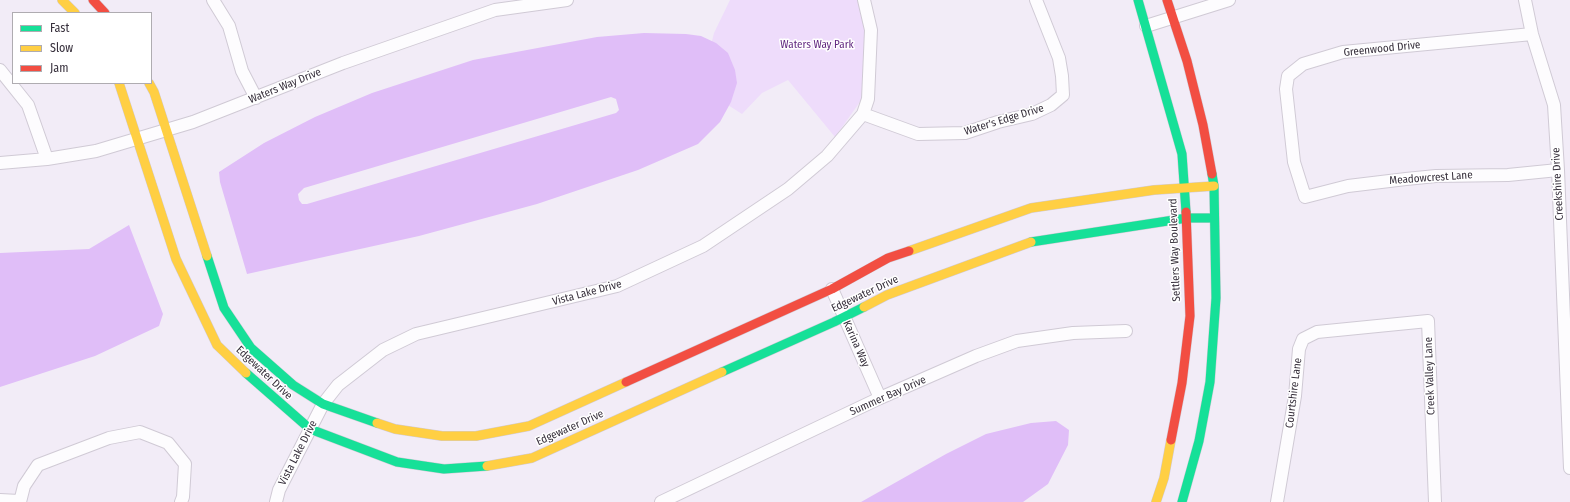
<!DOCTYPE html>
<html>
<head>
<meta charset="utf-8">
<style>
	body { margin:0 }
	#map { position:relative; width:1570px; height:502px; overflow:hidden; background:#f2ecf7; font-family:"Fira Sans Condensed",sans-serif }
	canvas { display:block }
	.legend { position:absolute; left:12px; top:12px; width:140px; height:72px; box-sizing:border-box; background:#fff; border:1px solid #afacb1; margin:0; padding:5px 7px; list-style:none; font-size:12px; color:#362f3b }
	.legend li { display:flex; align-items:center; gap:8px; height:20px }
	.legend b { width:20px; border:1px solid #afacb1 }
</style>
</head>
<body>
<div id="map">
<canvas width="1570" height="502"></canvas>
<ul class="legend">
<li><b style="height:5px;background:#16e098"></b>Fast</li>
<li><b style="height:5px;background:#ffcf43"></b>Slow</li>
<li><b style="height:5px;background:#f24e42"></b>Jam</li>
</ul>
</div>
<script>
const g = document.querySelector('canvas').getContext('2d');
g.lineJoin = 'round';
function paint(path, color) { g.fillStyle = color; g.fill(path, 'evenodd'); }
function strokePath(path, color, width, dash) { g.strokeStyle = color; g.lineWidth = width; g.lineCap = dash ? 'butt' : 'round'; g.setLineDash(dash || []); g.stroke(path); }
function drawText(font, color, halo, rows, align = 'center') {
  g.font = font + ' "Fira Sans Condensed",sans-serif'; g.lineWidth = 3; g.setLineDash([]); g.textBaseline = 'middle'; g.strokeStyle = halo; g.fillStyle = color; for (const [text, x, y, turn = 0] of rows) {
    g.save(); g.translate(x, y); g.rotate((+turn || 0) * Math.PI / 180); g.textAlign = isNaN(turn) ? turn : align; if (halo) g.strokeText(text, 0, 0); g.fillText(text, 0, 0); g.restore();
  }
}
const green = new Path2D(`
	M730,0H858L865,33L862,99L835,137L788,80L762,93L742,114L720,100L710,49L714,33Z`);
const water = new Path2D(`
	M644,33L686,34L701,36L716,43L728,53L735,70L737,83L731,102L720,122L698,144L638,170L537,204L419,236L247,274L220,182L219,172L264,143L315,117L372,93L473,60L597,37ZM611,97L616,99L619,110L616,113L307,204H302L299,200L298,194L304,188Z
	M129,225L163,314L159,326L95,356L0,387V253L89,249Z
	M1056,421L1069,430L1068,445L1048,484L1023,502H861L946,454L986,434L1031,423Z`);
const street = new Path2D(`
	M213,0L229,26L242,71L256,98
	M1525,0L1532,34L1554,105L1558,170L1570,468
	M1146,26L1229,0
	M1532,34L1343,52L1303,64L1288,76L1286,89L1294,162L1305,197L1348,186L1406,179L1436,176L1508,175L1558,170
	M0,70L28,105L47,159
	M863,114L918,134L965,133L998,122L1032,114L1051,105L1063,95L1062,76L1059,58L1036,0
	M0,163L47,159L96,151L193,122L343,63L495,10L567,0
	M832,289L880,398
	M0,500L19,501
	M20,502L24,486L38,465L109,438L140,432L168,443L185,464L183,497L181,502
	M276,502L279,490L323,404L338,385L383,350L416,334L617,286L703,246L788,189L827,156L863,114L868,99L871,30L864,0
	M661,502L880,398L976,356L1017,341L1073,333L1126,331
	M1277,502L1295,396L1299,349L1303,339L1317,332L1428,321L1435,502`);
const fast = new Path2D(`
	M1138,0L1182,154L1186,212
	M1031,242L1187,218H1214
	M207,256L224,308L251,348L293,385L323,404L377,423
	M722,372L834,322L864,307
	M246,373L310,429L397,462L444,469L487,466
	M1182,502L1199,441L1210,382L1216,298L1214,186L1212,174`);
const slow = new Path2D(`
	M62,0L75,13
	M119,83L176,259L217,345L246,373
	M149,83L154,92L207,256
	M909,251L1031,208L1154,190L1214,186
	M864,307L887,295L1031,242
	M377,423L395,429L442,436H476L529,426L626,382
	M487,466L532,458L722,372
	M1156,502L1164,478L1171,440`);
const jam = new Path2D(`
	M93,0L105,13
	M1167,0L1187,61L1203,125L1212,174
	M626,382L832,289L888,258L909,251
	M1171,440L1182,383L1190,316L1186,212`);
const parkNames = [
	["Waters Way Park",817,45]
];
const streetNames = [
	["Greenwood Drive",1382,49,-6],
	["Waters Way Drive",285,86,-22],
	["Water's Edge Drive",1004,120,-17],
	["Meadowcrest Lane",1431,178,-4],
	["Creekshire Drive",1558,184,-93],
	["Settlers Way Boulevard",1175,250,-92],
	["Vista Lake Drive",587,293,-15],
	["Edgewater Drive",865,294,-25],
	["Karina Way",856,344,66],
	["Edgewater Drive",264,373,43],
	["Creek Valley Lane",1430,376,-92],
	["Courtshire Lane",1294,393,-83],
	["Summer Bay Drive",888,396,-24],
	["Edgewater Drive",570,428,-24],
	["Vista Lake Drive",298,453,-63]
];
paint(green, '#eedcfb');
paint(water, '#e0bef8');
strokePath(street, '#d0cad5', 14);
strokePath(fast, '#d0cad5', 10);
strokePath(slow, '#d0cad5', 10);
strokePath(jam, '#d0cad5', 10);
strokePath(street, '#fdfcfe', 12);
strokePath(fast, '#16e098', 9);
strokePath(slow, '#ffcf43', 9);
strokePath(jam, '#f24e42', 9);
drawText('11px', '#612880', '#fff', parkNames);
drawText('11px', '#362f3b', '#fff', streetNames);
</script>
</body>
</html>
